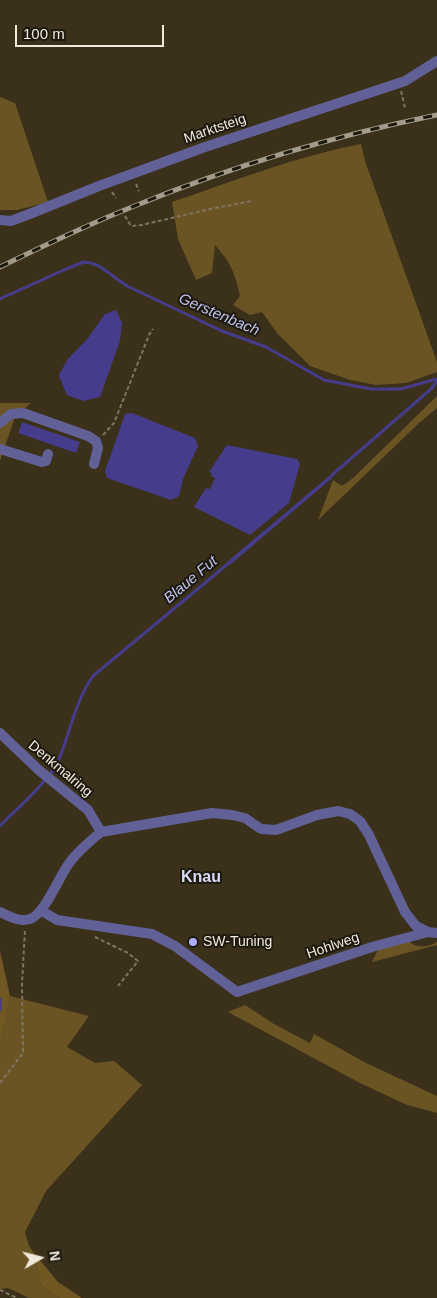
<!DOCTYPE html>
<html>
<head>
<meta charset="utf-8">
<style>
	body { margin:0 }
	#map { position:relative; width:437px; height:1298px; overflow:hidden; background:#3b301a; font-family:Helvetica,sans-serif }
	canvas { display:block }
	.north { position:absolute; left:15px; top:1233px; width:50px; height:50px; -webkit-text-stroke:4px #1e190f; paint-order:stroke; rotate:82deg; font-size:14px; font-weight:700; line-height:20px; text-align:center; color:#f0e9dc }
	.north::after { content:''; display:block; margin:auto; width:18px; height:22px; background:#f0e9dc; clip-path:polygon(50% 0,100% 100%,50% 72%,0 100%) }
	.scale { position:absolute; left:15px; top:25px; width:149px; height:22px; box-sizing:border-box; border:2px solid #f0e9dc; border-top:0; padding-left:6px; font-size:15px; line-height:18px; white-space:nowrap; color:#f0e9dc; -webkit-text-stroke:4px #1e190f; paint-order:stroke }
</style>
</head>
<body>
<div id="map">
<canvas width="437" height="1298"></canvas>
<div class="north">N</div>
<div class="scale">100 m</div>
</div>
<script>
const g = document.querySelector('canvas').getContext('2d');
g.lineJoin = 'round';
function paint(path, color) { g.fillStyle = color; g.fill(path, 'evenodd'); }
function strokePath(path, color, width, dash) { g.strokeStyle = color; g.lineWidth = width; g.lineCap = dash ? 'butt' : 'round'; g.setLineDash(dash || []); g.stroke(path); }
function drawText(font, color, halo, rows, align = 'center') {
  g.font = font + ' Helvetica,sans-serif'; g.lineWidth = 4; g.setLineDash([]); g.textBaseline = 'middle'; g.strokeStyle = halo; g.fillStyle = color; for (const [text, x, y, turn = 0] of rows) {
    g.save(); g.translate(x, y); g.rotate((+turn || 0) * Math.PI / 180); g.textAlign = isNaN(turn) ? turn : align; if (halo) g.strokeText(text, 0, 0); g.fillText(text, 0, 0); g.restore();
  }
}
const green = new Path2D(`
	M0,97L15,103L48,202L17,210H0Z
	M361,144L365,161L437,362V372L406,383L376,385L350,380L310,366L277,333L262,312L250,315L233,305L240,296C235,273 231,263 215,245L212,273L196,280L178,239L172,202C234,181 297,156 361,144Z
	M437,396V408L418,424L318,520L333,480L342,486L353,478Z
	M0,403H31L15,417L0,461Z
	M409,941C416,949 429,947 437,942V945L372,962L379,948Z
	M10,996L89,1016L67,1047L95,1063L114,1061L142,1085L46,1191L25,1232L29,1246L34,1253L41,1285L59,1298H29L8,1288L0,1289V1043L6,1020Z
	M245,1005L274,1024L310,1043L314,1034L366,1063L437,1096V1113L407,1105L360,1083L228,1012Z`);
const forest = new Path2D(`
	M0,951L10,996L6,1020L0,1043Z
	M34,1253L58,1282L82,1298H59L41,1285Z`);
const water = new Path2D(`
	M116,310L122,323L120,341L100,397L83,401L67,395L59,376L61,371L68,359L88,338L105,314Z
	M132,413L195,438L198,446L183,479L179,496L171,500L107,478L105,471L125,414Z
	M22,422L80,442L76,453L18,433Z
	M227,445L297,459L300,464L289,503L250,535L194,507L206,488L210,489L215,478L211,476L212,473L209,472Z
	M335,473L331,479L231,564L227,565V562L328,477Z`);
const stream = new Path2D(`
	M0,299L66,269L84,262L91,263L99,266L127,286L222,331L266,347L324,380L371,389H401L437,379
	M332,475L431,389L437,381
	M0,826C15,810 32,797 45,780C49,775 54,770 57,764C70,735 74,703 93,676L229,563
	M0,999V1010`);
const path = new Path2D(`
	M401,91L405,108
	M136,184L139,191
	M112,192L116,198
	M125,216L131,226L142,225L210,209L252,201
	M103,435L114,423L149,335L153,329
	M95,937L128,953L138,961L118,986
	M0,1083L23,1053L22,985L25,929
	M0,1290L17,1298`);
const minor = new Path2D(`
	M0,220L11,221L27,215L99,186L205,147L381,89L405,81L437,61
	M0,423L11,414L23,413L88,436L96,441L98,448L94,464
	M0,449L42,462L46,461L48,454
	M0,733L40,771L88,810L101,832
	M42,911L57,920L152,934L175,946L237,992L372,947L428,932
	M0,912C10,917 19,922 30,919C45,914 59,876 70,862C79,850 90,841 101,832L212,813L232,815L245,818L261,829L276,830L317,815L338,811L350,814L360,821L369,835L405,912L416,926L428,932L437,933`);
const rail = new Path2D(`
	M0,267C43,246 87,225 132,207C230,167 333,136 437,115`);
const markers = [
	[193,942,5,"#afaefa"]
];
const streetNames = [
	["Marktsteig",215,129,-19],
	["Denkmalring",60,769,40],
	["Hohlweg",333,946,-19]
];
const poiNames = [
	["SW-Tuning",203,942]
];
const waterNames = [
	["Gerstenbach",219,315,23],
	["Blaue Fut",191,580,-40]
];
const quarterNames = [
	["Knau",201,878]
];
paint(green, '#6b5423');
paint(forest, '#715823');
paint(water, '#453c8c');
strokePath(stream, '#453c8c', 3);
strokePath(path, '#7f7563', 2, [4, 2.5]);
strokePath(minor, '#626197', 10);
strokePath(rail, '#a49c8b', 5);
strokePath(rail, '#1e190f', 3, [9]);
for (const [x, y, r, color] of markers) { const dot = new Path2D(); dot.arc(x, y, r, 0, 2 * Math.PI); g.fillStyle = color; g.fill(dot); strokePath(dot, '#1e190f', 2); }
drawText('14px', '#f0e9dc', '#1e190f', streetNames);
drawText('14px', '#f0e9dc', '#1e190f', poiNames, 'left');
drawText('italic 15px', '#c2c3f0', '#1e190f', waterNames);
drawText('bold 16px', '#d9daf8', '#1e190f', quarterNames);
</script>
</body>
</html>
